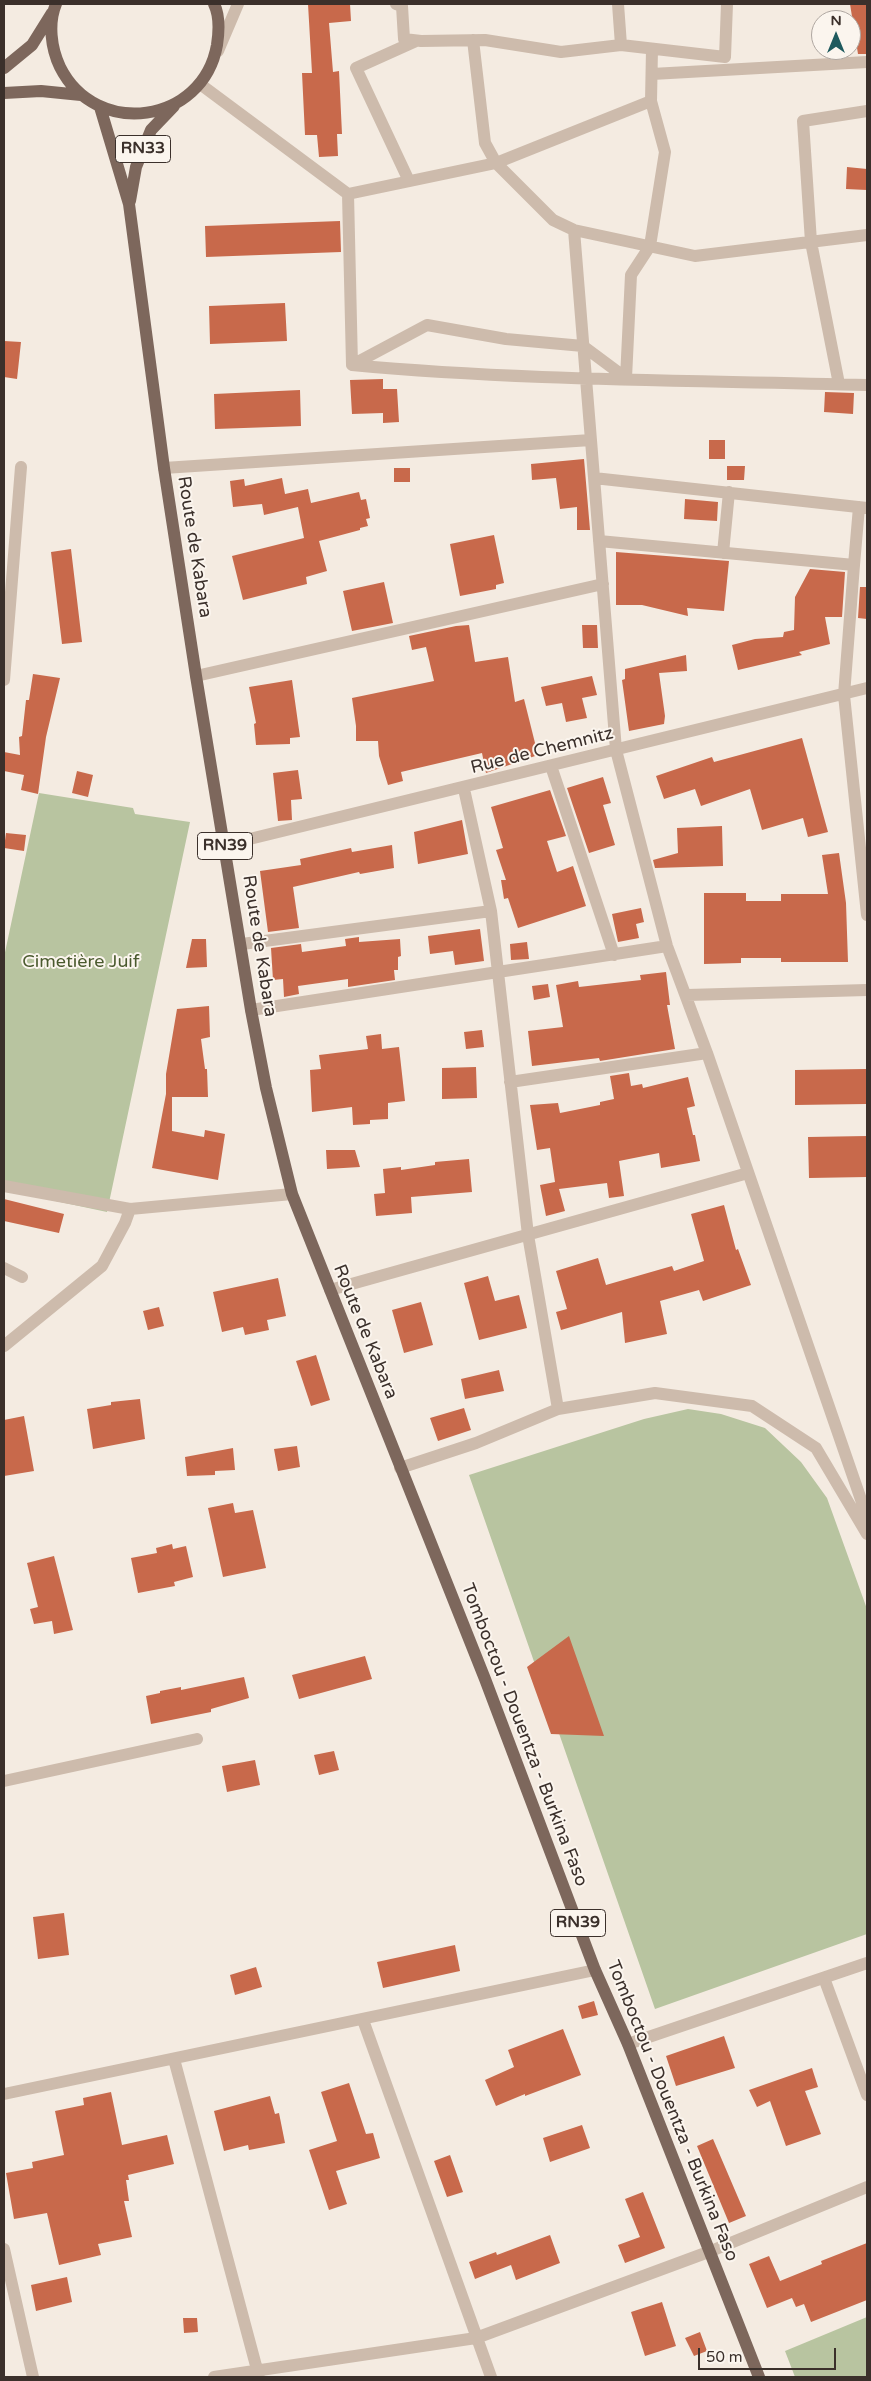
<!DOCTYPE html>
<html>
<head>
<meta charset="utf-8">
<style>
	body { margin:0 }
	#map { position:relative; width:871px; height:2381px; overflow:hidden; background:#f4ebe1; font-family:"Varela Round",sans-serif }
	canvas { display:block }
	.frame { position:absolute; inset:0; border:5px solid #3b302b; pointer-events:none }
	.north { position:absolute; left:811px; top:10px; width:50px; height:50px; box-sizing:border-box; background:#fbf5ee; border:1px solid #aea6a0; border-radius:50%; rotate:0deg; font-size:14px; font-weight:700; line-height:20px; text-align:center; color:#3b302b }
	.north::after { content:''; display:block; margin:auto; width:18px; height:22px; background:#1f5a5e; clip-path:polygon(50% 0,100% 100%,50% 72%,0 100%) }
	.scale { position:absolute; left:698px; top:2348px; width:138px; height:22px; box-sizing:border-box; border:2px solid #3b302b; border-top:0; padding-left:6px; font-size:15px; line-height:18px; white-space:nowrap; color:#3b302b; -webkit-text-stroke:4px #fbf5ee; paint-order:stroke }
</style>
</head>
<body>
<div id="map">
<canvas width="871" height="2381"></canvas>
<div class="frame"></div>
<div class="north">N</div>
<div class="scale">50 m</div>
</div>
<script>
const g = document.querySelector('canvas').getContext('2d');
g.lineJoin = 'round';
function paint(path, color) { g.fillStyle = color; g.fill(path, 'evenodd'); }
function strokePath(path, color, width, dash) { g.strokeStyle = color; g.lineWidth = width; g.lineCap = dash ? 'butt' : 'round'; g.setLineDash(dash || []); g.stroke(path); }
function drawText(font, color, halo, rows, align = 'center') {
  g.font = font + ' "Varela Round",sans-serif'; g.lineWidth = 4; g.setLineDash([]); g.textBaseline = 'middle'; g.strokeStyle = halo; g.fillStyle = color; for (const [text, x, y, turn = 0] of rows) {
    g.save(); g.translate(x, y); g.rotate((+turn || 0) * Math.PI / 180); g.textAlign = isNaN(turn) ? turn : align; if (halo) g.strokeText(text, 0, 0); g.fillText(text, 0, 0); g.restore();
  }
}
const green = new Path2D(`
	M39,793L133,808L135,814L190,822L107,1212L4,1190V957Z
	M688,1409L721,1414L765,1428L801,1462L827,1498L867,1609V1934L655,2009L469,1475L644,1419Z
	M867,2317V2377H795L785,2351Z`);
const building = new Path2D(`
	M308,4H350L351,21L329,23L333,72L339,71L342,134H337L338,156L319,157L317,135H305L302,73H312Z
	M850,4H867V54H858Z
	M847,167L867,169V190L846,189Z
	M340,221L341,252L206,257L205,226Z
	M285,303L287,341L210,344L209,306Z
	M4,341L21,342L17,379L4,377Z
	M383,379V389H397L399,422L383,423V413L352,414L350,380Z
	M300,390L301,426L215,429L214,394Z
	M825,392L854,393L853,414L824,412Z
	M709,440H725V459H709Z
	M584,459L590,530H577V507L560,509L556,478L532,480L531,464Z
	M727,466H745L744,480H727Z
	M394,468H410V482H394Z
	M282,478L285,494L308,489L311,503L359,492L361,500L366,499L370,518L366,519L368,526L360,528V530L319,541L327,571L306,577L307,584L243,600L232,556L304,538L298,507L264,515L262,504L233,507L230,481L244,479L245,486Z
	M685,499L718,502L717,521L684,519Z
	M494,535L504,583L496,585V589L460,596L450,544Z
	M71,549L82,642L62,644L51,552Z
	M616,552L729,561L724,611L687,608L688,616L642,605H616Z
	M810,569L845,572L842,617H825L830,644L799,652L802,655L738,670L732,645L755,639L783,637L784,632L794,630L795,597Z
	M384,582L393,623L352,631L343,591Z
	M860,587H867V619L858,618Z
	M469,625L475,662L508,657L515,702L524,699L538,755L486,773L482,753L401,772L403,781L388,785L379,756L378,741H356V726L352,698L434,681L426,647L412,650L409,636L456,626Z
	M582,625H597L598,648H583Z
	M686,655L687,671L659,673L665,716L664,724L629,731L622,680L625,679V669Z
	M33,674L60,678L46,737L38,794L21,790L24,775L4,771V752L20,755L19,737L22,736L26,700H29Z
	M592,676L597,695L582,698L587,718L566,722L562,703L546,706L541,687Z
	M292,680L300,737L290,738V744L256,745L254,724L256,723L249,687Z
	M802,738L828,832L808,837L803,818L762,830L750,789L701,806L695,789L664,799L656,776L712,757L714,762Z
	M298,770L302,799L291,800L292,820L278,821L273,773Z
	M77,771L93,775L88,797L72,793Z
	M603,777L611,803L603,805L615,845L589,853L567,788Z
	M550,790L566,836L547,841L557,872L573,866L586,906L518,928L508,898L504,899L501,880H506L496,850L503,848L491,807Z
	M462,820L468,854L418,864L414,832Z
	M722,826L723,866L655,868L653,860L678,853L677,828Z
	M6,833L26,835L24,851L4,848Z
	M392,845L394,868L360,874L359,872L293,887L299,928L268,932L260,871L301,865L300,859L351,848L352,852Z
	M839,853L846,903L848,962H781V958H741V963L704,964V893H746V901H781V894H828L822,855Z
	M641,908L644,922L636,924L639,938L618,942L612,914Z
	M480,929L484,961L455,965L453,951L430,954L428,936Z
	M359,937V942L400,939L401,956L398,957V970H394L395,980L348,987V979L298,986L299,994L284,997L283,979L273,980L271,948L301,944L302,952L346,946L345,939Z
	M192,939H206L207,967L186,968Z
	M527,942L529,959L511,960L510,944Z
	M666,972L670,1005H667L675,1049L600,1061L599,1058L532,1066L528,1031L563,1027L556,985L578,981L579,987L641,980L640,975Z
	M548,984L550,997L534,1000L532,986Z
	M209,1006L210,1037L201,1039L205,1069H207L208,1097H172V1131L204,1137L205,1130L225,1134L218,1180L152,1168L166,1094V1074L177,1009Z
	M482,1030L484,1047L466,1049L464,1032Z
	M381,1034L382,1049L399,1047L405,1101L388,1103V1119L370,1120V1124L353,1125L352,1107L312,1112L310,1070L321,1069L319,1055L368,1049L366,1036Z
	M476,1067L477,1098L442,1099V1068Z
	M866,1069V1104L795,1105V1070Z
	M629,1073L631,1086L642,1084L643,1088L688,1077L695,1106L687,1108L693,1135H695L700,1161L661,1168L659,1153L619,1161L624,1196L609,1198L607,1183L559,1189L565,1211L546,1216L540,1185L555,1182L550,1148L537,1150L530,1105L558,1103L560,1113L600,1105V1102L614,1099L610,1076Z
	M867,1136V1177L809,1178L808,1137Z
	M326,1150H355L360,1167L327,1169Z
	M469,1159L472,1192L411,1197L412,1213L376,1216L374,1194L385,1193L383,1169L401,1167V1170L435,1165V1162Z
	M4,1199L64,1214L59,1233L4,1221Z
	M724,1205L736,1250L738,1249L751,1285L703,1301L699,1290L660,1301L667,1334L625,1343L622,1312L561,1330L556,1312L567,1309L556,1271L598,1258L606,1285L672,1266L674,1271L704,1261L691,1214Z
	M488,1276L495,1301L519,1295L527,1328L479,1340L464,1283Z
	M278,1278L286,1316L267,1320L269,1330L245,1335L243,1327L222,1332L213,1292Z
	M421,1302L433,1345L404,1353L392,1310Z
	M159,1307L164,1326L148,1330L143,1311Z
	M316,1355L330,1400L311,1406L296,1361Z
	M499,1370L504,1391L465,1399L461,1379Z
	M140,1399L145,1439L93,1449L87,1409L111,1405V1402Z
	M464,1408L471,1430L438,1441L430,1418Z
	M24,1416L34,1471L4,1476V1420Z
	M297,1446L300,1467L278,1471L274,1449Z
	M233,1448L235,1470L215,1471V1475L187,1476L185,1457Z
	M233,1503L235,1513L253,1510L266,1568L223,1577L208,1508Z
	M172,1544L173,1549L186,1546L193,1577L174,1582L175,1586L138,1593L131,1558L157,1553L156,1548Z
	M54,1556L73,1630L54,1634L52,1621L34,1624L30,1609L38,1607L27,1563Z
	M569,1636L604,1736L551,1734L527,1667Z
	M365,1656L372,1679L299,1699L292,1675Z
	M244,1677L249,1698L211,1709V1712L151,1724L146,1696L160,1693V1691L181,1687V1690Z
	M334,1751L339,1770L319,1775L314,1755Z
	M255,1760L260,1785L227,1792L222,1766Z
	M64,1913L69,1955L38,1959L33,1917Z
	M455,1945L460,1971L383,1988L377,1962Z
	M256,1967L262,1987L235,1995L230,1975Z
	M594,2001L598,2015L582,2019L578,2006Z
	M563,2029L581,2075L525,2096V2094L496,2106L485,2080L514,2067L508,2050Z
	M724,2036L735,2068L676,2086L666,2056Z
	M812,2068L818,2087L805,2091L821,2134L786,2146L770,2101L757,2107L749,2090Z
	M349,2083L366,2134L373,2133L380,2158L336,2171L347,2204L329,2210L309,2150L337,2141L321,2092Z
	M111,2092L122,2145L167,2135L174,2164L128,2175L129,2180H126L129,2201H124L132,2237L98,2244L101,2255L59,2265L47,2213L14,2219L6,2173L33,2168L32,2162L64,2155L55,2111L84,2105L83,2098Z
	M270,2096L275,2114L279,2113L285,2143L249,2150L248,2145L224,2151L214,2111Z
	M582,2125L590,2148L550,2162L543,2138Z
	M713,2139L746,2216L729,2223L697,2146Z
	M450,2155L463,2192L447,2197L434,2161Z
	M643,2192L665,2248L625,2263L618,2245L640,2237L625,2199Z
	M550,2235L560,2263L516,2280L511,2265L475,2279L469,2262L496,2252L497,2255Z
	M867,2243V2300L811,2322L804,2304L796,2307L792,2298L767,2308L749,2264L769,2256L780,2281L822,2264L821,2261Z
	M67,2277L72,2302L36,2311L31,2285Z
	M662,2302L676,2346L645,2356L631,2312Z
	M183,2318H197L198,2332L184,2333Z
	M700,2332L707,2351L694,2356L685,2338Z`);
const minor = new Path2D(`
	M396,4L402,6L404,39L421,41L485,40L561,52L621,45
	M618,4L621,45L725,57L727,4
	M473,40L485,143L496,163L651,101L652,49
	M218,51L238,4
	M652,74L867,62
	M200,84L348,194L496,163L553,220L574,230L695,256L867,235
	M409,181L356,68L416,41
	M348,194L352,365C523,381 695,380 867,385
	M574,230L616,750L667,946L707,1053L867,1517
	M352,365L427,325L506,339L583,346L626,378
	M626,378L631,275L650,246L665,152L651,101
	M839,384L811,242L803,121L867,111
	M164,468L591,440
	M594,478L867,508
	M599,541L854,565L844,695L867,915
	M723,553L729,492
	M854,565L859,507
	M196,676L603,584
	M4,680L21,467
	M551,766L614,955
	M464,789L491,911L528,1235L558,1409
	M225,845L867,688
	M242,944L491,911
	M687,995L867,990
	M251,1010L667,946
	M510,1082L707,1053
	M4,1186L130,1209
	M4,1268L22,1277
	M330,1290L748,1173
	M4,1346L102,1266L125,1223L130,1209L292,1194
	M400,1468L476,1443L558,1409L655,1393L752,1406L816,1448L867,1534
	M4,1781L197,1739
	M824,1978L867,2095
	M363,2020L491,2377
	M628,2044L867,1963
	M174,2059L259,2377
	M4,2094L595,1970
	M4,2249L33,2377
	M214,2377L476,2338L711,2251L867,2187`);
const major = new Path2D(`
	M56,4C48,23 51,48 60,67C96,139 203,124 217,45C219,32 220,16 214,4
	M4,68L32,45L52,13
	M4,93L41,91L81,95
	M100,107L129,204L164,468L196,676L251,1010L266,1088L292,1194L485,1679L595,1970L628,2044L759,2377
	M130,201L136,167L151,130L174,106`);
const shields = [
	[143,149,55],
	[225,846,55],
	[578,1923,55]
];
const shieldNames = [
	["RN33",143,149],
	["RN39",225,846],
	["RN39",578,1923]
];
const streetNames = [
	["Route de Kabara",194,547,81],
	["Rue de Chemnitz",542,751,-14],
	["Route de Kabara",259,946,81],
	["Route de Kabara",365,1332,68],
	["Tomboctou - Douentza - Burkina Faso",524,1735,69],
	["Tomboctou - Douentza - Burkina Faso",672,2111,68]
];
const parkNames = [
	["Cimetière Juif",81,962]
];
paint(green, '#b8c4a0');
paint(building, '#c8694b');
strokePath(minor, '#cdbbac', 12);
strokePath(major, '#7d675c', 12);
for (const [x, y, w] of shields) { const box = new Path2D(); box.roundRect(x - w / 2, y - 13.5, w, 27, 4); g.fillStyle = '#fbf5ee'; g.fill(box); strokePath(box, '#3b302b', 1); }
drawText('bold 16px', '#3b302b', null, shieldNames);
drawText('18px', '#3b302b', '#fbf5ee', streetNames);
drawText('18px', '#4a5a2e', '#fbf5ee', parkNames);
</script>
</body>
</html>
